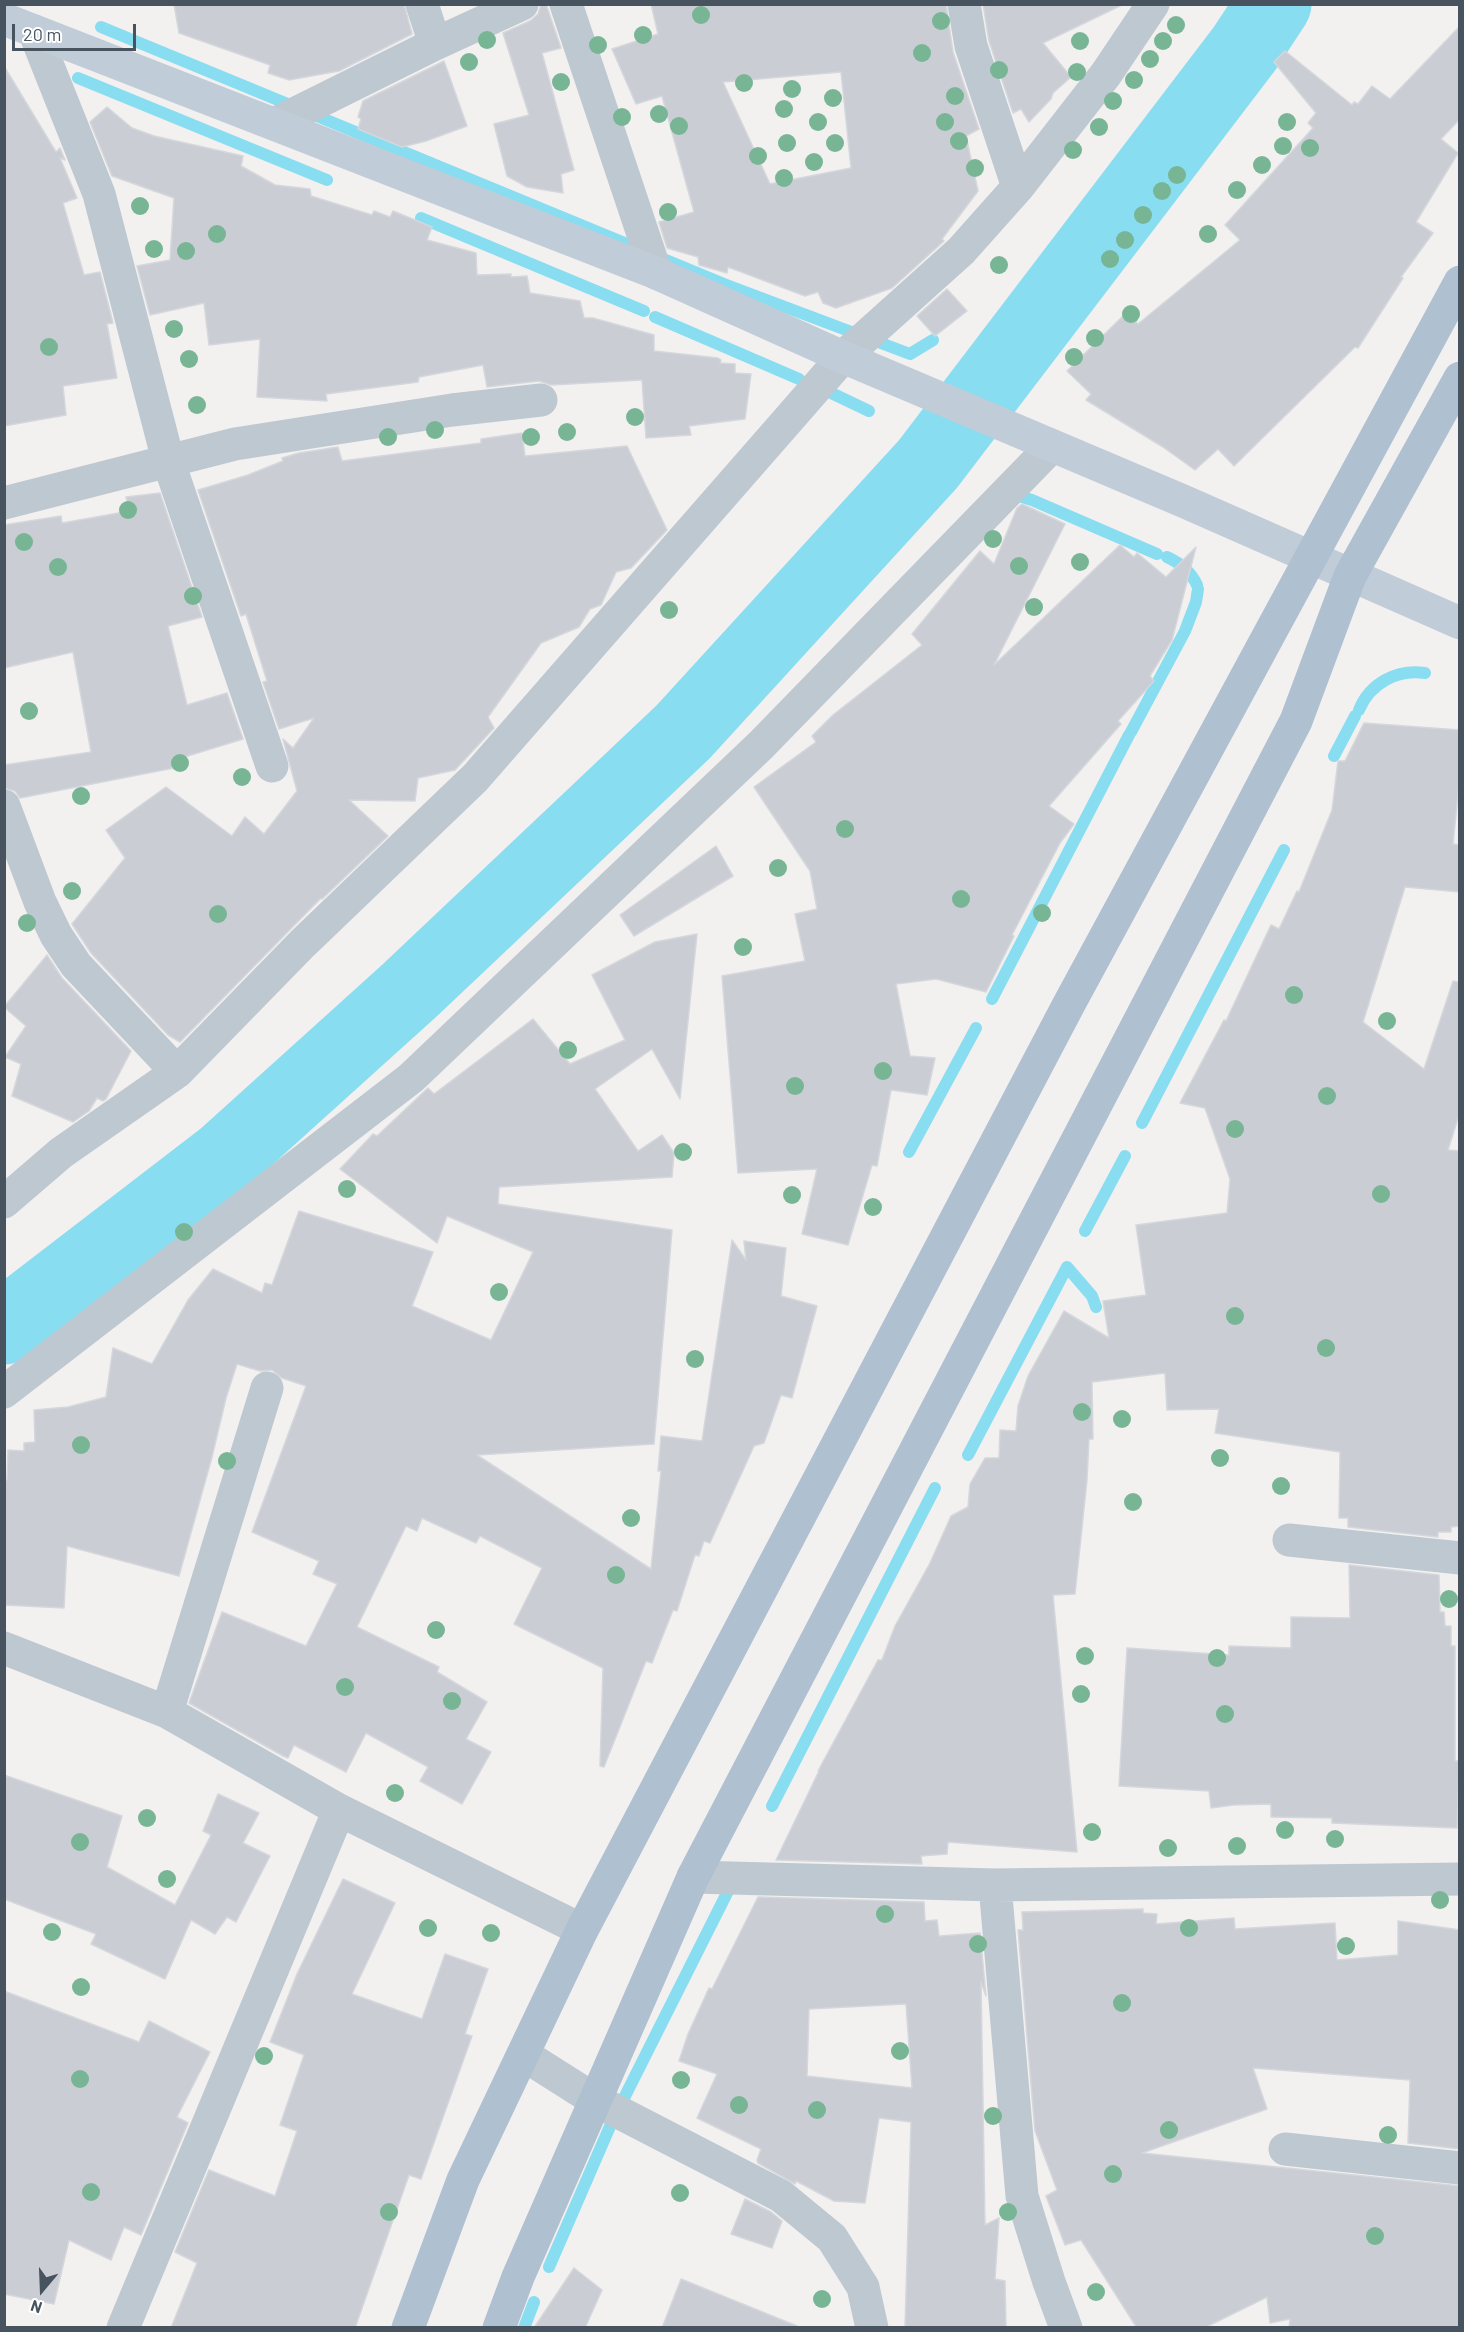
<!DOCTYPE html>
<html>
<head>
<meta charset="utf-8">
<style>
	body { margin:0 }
	#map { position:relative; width:1464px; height:2332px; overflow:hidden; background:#f3f0f0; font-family:Barlow,sans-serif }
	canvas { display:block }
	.frame { position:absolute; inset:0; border:6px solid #47545f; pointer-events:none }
	.north { position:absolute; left:12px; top:2260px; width:60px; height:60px; -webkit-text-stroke:4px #fff; paint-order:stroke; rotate:199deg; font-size:16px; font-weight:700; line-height:24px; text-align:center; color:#47545f }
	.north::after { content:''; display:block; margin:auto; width:21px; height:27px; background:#47545f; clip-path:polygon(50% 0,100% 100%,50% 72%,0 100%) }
	.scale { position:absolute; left:12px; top:24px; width:124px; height:27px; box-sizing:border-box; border:3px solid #47545f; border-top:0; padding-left:8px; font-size:18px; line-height:21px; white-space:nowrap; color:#47545f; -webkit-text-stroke:4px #fff; paint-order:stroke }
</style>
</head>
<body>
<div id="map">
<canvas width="1464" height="2332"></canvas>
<div class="frame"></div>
<div class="north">N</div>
<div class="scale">20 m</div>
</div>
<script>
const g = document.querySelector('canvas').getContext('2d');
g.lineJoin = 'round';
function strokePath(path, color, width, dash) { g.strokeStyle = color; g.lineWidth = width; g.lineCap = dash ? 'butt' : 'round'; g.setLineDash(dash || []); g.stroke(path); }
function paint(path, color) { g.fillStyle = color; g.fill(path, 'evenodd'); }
const stream = new Path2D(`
	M101,27L724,284L910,354L933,340
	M78,78L327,180
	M421,218L644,311
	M655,317L799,379
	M825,390L869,411
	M925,437L966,454
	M1012,494L1032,500L1157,554
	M1167,557C1180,563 1191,572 1197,585
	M1359,710C1370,683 1397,669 1425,673
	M1131,732L1185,631L1196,602L1198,589
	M1334,756L1355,716
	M992,999L1129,735
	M1142,1123L1284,850
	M909,1152L976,1028
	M1085,1231L1125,1156
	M968,1455L1067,1267L1092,1296L1096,1307
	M772,1806L935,1488
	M549,2267L611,2124L730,1887
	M524,2328L534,2302`);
const river = new Path2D(`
	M4,1327L224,1158L409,991L683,732L928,464L1245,48L1274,4`);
const building = new Path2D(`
	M174,4H404L412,34L339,71L289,80L268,73L270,65L179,33Z
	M541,4H546L561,48L542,53L574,170L561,174L563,193L527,187L507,176L494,124L529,115L503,33L530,21L538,14Z
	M651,4H946L953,52L979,129L966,136L978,191L942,239L944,241L892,288L836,308L823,303L818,292L805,296L728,267L727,273L699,265L698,257L667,248L659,222L694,212L662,96L636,104L612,49L658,34ZM841,72L851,168L770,184L723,82Z
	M983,4H1124L1043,43L1071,77L1053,93L1051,99L1029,122L1021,109L1013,113L989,41Z
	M1460,26V119L1441,139L1458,153L1416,222L1433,233L1401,277L1403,278L1358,348L1355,347L1234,466L1218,449L1195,470L1163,447L1086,400L1091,394L1067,371L1127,312L1138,324L1240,240L1225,225L1313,128L1308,123L1316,113L1274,62L1285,51L1352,105L1354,102L1358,104L1372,86L1390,99Z
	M444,61L467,126L426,141L402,147L358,129L361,119L358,117L363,101Z
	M4,66L56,152L60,148L65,160L60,158L77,198L63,203L84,275L100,272L113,323L107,324L117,378L63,386L66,415L4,426Z
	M107,107L132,128L154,136L243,156L241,166L275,185L310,189L311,196L372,215L374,211L390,217L393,211L432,227L427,240L476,253L477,275L511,274V277L527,276L530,293L580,301L584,318H593L654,335V351L718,358L721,360L720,363L735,364V373L751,374L745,419L689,426L691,435L646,438L642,380L551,385L539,381L487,387L483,365L419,377L418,382L326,394L327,401L257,397L260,339L209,345L204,303L150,315L137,266L170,260L174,198L112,176L90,122Z
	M947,289L967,311L935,336L917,316Z
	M522,433L525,456L627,446L667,530L631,568L616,572L601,605L590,609L579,627L541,643L488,717L494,728L455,770L418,778L415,801L349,800L388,836L322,899L321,898L180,1042L168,1035L91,953L72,924L125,858L106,830L166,787L232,836L245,817L264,834L297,791L283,739L293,748L314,718L279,729L263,682L267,681L246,614L241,616L198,490L248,475L283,461L282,458L299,453L338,447L342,461L481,443V439Z
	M160,493L202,617L168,626L187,705L227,693L243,739L178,759L179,767L20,798L15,791L4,788V765L91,752L73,652L4,668V525L61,516L62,523L130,511L126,497Z
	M1022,504L1065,524L994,665L1120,545L1134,557L1137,553L1166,577L1196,547L1172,640L1150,676L1154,681L1118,721L1121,724L1049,806L1074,824L1060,843L1012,935L1014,936L986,992L936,979L896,984L910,1056L935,1058L927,1095L891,1090L877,1166L872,1165L848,1245L802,1234L817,1169L738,1173L722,976L805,961L795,914L817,909L810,871L754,787L816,742L812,736L833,715L922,645L912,634L980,551L994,564L1017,508Z
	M1364,723L1460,730V774L1453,844L1460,845V892L1405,887L1363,1022L1424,1069L1453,981L1460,982V1112L1448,1150L1460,1151V1526L1451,1527V1532H1438V1537L1348,1527V1518H1339L1340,1452L1215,1433L1219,1409L1167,1410L1165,1373L1092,1382L1093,1439H1089L1087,1480L1075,1594L1053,1595L1077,1852L948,1842L947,1854L921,1856L922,1864L776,1860L819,1771H818L878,1660H882L895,1626L930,1563L951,1516L968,1507L970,1484L985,1458H999L1000,1430L1016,1431L1018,1406L1028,1376L1064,1311L1109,1338L1103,1301L1146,1295L1136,1225L1227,1213L1230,1179L1205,1108L1180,1103L1224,1020L1226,1021L1271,925L1279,929L1297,891L1299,892L1332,810L1338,761H1345Z
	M716,846L733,876L634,936L620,915Z
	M697,934L680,1099L652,1049L595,1089L638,1151L662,1135L674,1153L672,1177L499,1187L498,1204L672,1230L654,1444L477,1455L651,1569L661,1471H658L661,1436L702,1441L732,1240L746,1260L744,1241L786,1248L781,1296L817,1306L792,1398L781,1395L764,1443L754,1446L710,1543L704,1541L699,1556L695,1555L677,1611L673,1610L652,1663L646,1661L604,1767L600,1766L603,1668L514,1624L542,1568L480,1536L476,1543L422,1518L417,1531L406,1526L357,1627L439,1667L437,1672L487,1702L466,1739L491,1752L462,1804L420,1781L428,1767L366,1733L346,1772L294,1745L288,1758L283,1756L189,1703L222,1612L306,1646L337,1584L313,1574L319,1561L252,1532L306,1386L282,1378L272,1370L260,1371L237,1364L226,1398L212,1457L179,1576L67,1546L64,1608L4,1605V1480H7L8,1450L24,1451V1443L35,1442L34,1410L68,1407L106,1397L113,1348L152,1364L188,1300L213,1269L262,1293L265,1283L272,1285L299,1211L433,1252L412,1306L491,1340L533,1252L447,1216L437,1243L340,1169L373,1134L377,1136L428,1088L434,1094L533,1019L570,1064L625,1040L592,975L655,942Z
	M47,955L62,978L131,1051L106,1099L103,1101L97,1098L89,1111L73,1122L12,1096L21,1064L5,1057L26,1026L4,1007Z
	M1349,1565L1439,1575L1440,1612H1444L1445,1626H1451V1646H1455V1761H1459L1457,1828L1332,1823V1818L1271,1817V1804L1233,1805L1211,1808L1209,1791L1119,1786L1127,1648L1229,1655V1646L1291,1648V1617L1350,1618Z
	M4,1775L122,1816L107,1867L175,1905L211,1835L203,1831L218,1794L259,1813L243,1843L270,1856L236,1922L227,1917L215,1934L191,1920L165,1979L91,1944L96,1934L4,1899Z
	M343,1879L395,1903L352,1994L422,2019L445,1954L488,1969L465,2034L472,2036L421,2179L409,2175L355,2328H171L197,2263L175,2252L209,2170L275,2196L297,2131L280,2125L304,2055L270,2042L297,1974Z
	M758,1897L924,1902L925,1921L937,1920L939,1936L980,1933L986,1996L981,1982L985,2225L999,2218L995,2279L1005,2281L1006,2328H905L911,2122L879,2118L865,2203L834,2201L796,2181L795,2184L758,2163L757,2160L761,2149L697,2118L717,2074L679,2061L688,2034L709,1988L712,1989ZM906,2004L912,2088L807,2076L809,2009Z
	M1143,1909V1913L1157,1914L1156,1924L1234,1918L1235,1929L1335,1923L1337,1960L1398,1955V1921L1460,1930V2149L1408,2143L1410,2080L1253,2068L1267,2109L1142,2153L1460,2186V2328H1289L1290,2319L1270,2323L1267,2297L1204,2328H1137L1081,2240L1065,2245L1046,2196L1057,2190L1035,2131L1018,1930H1023L1022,1912Z
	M4,1991L139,2042L149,2021L210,2052L177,2117L188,2123L141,2235L124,2227L111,2260L69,2240L54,2304L4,2294Z
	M745,2199L771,2212L782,2221L772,2248L731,2234Z
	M574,2268L602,2290L585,2328H534Z
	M681,2279L797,2326V2328H662Z`);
const street = new Path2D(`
	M422,4L435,44
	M566,4L656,273
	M964,4L971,46L1018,187
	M34,31L99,194L168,460L272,766
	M276,123L435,44L522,4
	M4,503L235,444L452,410L541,400
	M4,806L40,902L56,935L76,965L177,1072
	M4,1202L61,1153L177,1072L302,944L475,778L843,357L961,251L1018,187L1106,74L1153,4
	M4,1392L411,1078L761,745L1052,446
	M1289,1540L1460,1558
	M4,1648L167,1712L339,1810L582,1930
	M167,1712L267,1388
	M693,1877L995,1885L1460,1879
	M995,1885L1022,2196L1049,2282L1066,2328
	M524,2055L595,2100L781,2196L832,2238L863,2287L872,2328
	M1285,2149L1460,2168
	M123,2328L339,1810`);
const secondary = new Path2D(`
	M4,19L656,273L843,357L1183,501L1460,623`);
const primary = new Path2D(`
	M408,2328L463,2180L582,1930L1069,1004L1460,282
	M499,2328L518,2277L693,1877L1296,721L1350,576L1460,378`);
const trees = [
	[701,15],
	[941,21],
	[1176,25],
	[643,35],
	[487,40],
	[1080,41],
	[1163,41],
	[598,45],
	[922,53],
	[1150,59],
	[469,62],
	[999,70],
	[1077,72],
	[1134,80],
	[561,82],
	[744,83],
	[792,89],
	[955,96],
	[833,98],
	[1113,101],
	[784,109],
	[659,114],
	[622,117],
	[818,122],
	[945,122],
	[1287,122],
	[679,126],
	[1099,127],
	[959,141],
	[787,143],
	[835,143],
	[1283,146],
	[1310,148],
	[1073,150],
	[758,156],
	[814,162],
	[1262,165],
	[975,168],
	[1177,175],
	[784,178],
	[1237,190],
	[1162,191],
	[140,206],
	[668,212],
	[1143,215],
	[217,234],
	[1208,234],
	[1125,240],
	[154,249],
	[186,251],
	[1110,259],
	[999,265],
	[1131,314],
	[174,329],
	[1095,338],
	[49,347],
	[1074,357],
	[189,359],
	[197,405],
	[635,417],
	[435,430],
	[567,432],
	[388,437],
	[531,437],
	[128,510],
	[993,539],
	[24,542],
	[1080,562],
	[1019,566],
	[58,567],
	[193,596],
	[1034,607],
	[669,610],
	[29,711],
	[180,763],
	[242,777],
	[81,796],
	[845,829],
	[778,868],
	[72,891],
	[961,899],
	[1042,913],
	[218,914],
	[27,923],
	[743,947],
	[1294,995],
	[1387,1021],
	[568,1050],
	[883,1071],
	[795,1086],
	[1327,1096],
	[1235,1129],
	[683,1152],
	[347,1189],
	[1381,1194],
	[792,1195],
	[873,1207],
	[184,1232],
	[499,1292],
	[1235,1316],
	[1326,1348],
	[695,1359],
	[1082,1412],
	[1122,1419],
	[81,1445],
	[1220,1458],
	[227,1461],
	[1281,1486],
	[1133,1502],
	[631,1518],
	[616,1575],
	[1449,1599],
	[436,1630],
	[1085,1656],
	[1217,1658],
	[345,1687],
	[1081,1694],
	[452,1701],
	[1225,1714],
	[395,1793],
	[147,1818],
	[1285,1830],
	[1092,1832],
	[1335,1839],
	[80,1842],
	[1237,1846],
	[1168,1848],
	[167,1879],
	[1440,1900],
	[885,1914],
	[428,1928],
	[1189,1928],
	[52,1932],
	[491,1933],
	[978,1944],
	[1346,1946],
	[81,1987],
	[1122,2003],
	[900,2051],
	[264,2056],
	[80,2079],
	[681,2080],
	[739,2105],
	[817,2110],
	[993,2116],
	[1169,2130],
	[1388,2135],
	[1113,2174],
	[91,2192],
	[680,2193],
	[389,2212],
	[1008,2212],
	[1375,2236],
	[1096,2292],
	[822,2299]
];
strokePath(stream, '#89ddf0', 12);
strokePath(river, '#89ddf0', 75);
paint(building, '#cacdd3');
strokePath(building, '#d4d7dc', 1.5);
strokePath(street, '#bec8d0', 33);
strokePath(secondary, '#c0ccd8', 33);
strokePath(primary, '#afc0d0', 33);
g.fillStyle = '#78b595';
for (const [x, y] of trees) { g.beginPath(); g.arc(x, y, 9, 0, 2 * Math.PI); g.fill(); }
</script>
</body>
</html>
